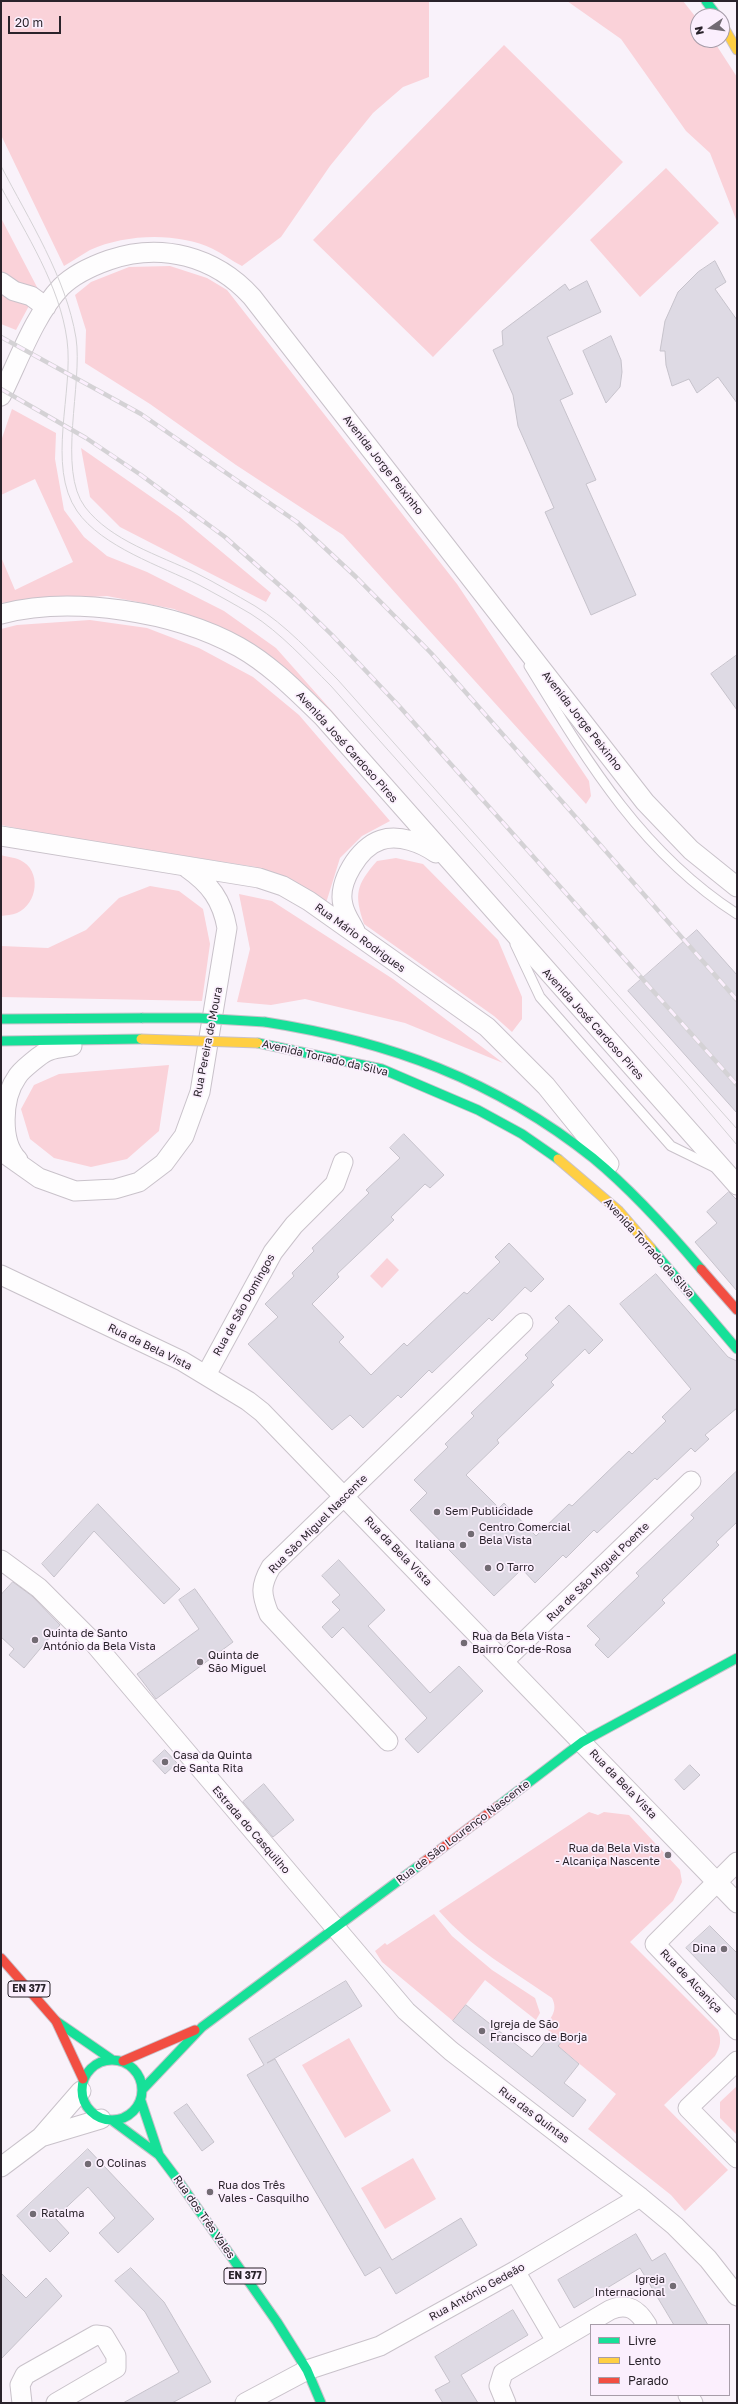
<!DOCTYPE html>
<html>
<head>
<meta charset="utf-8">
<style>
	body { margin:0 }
	#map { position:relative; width:738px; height:2404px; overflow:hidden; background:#f9f2fa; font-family:"Golos Text",sans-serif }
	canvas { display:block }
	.frame { position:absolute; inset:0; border:2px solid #2a232b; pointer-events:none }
	.legend { position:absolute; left:590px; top:2324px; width:140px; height:72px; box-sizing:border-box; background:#fbeffd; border:1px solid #a79da9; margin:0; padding:5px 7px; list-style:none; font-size:12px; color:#2a232b }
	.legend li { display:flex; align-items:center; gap:8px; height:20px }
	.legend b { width:20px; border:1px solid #a79da9 }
	.north { position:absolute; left:690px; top:8px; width:40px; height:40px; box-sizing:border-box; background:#fbeffd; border:1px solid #a79da9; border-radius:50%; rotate:257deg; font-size:11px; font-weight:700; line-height:16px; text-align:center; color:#2a232b }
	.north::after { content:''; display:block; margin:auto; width:14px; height:18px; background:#726b73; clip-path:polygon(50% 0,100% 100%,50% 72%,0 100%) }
	.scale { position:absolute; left:8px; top:16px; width:53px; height:18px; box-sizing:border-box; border:2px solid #2a232b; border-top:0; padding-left:5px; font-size:12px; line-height:14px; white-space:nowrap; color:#2a232b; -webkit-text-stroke:3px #fbeffd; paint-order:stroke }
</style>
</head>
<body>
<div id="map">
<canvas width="738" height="2404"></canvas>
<div class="frame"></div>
<ul class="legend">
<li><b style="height:5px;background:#16e098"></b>Livre</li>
<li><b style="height:5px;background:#ffcf43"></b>Lento</li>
<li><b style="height:5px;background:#f24e42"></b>Parado</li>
</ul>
<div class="north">N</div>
<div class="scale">20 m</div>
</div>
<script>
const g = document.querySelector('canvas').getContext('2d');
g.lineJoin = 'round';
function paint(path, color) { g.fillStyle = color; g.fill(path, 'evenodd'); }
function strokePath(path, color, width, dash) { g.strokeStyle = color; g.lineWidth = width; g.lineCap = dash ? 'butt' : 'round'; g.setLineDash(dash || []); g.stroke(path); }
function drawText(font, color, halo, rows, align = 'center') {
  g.font = font + ' "Golos Text",sans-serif'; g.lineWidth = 3.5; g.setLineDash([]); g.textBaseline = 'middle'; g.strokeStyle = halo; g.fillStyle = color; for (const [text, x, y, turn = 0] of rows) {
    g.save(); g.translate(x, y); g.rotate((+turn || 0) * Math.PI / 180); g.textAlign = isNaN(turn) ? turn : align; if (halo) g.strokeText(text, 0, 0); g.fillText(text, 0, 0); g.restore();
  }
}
const green = new Path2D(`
	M1,1H429V77L403,87L373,113L330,166L281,237L242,266C232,261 223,254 213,249C177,232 126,234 90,250C81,255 73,261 64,266L1,135Z
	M567,1H683L698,20V40H713L737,77V222L710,153L686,131L621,39Z
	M504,45L623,162L433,357L313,240Z
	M666,168L719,223L640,297L590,240Z
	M1,218L38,289L16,330L1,324Z
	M170,266L207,278L227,290L457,584L589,781L591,796L586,804L343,535L236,465L150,404L85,363L86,330L75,295L91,282L129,267Z
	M12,409L56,433L55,459L64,510L84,537L107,556L147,572L224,611L276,648L339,719L257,646L174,609L107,596L1,603V557L15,590L73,562L35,479L1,495V441Z
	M81,448L180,517L271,593L266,602L120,527L90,497Z
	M90,620L147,628L199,648L253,677L299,715L390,821L362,836L340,858L326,903L291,882L256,867L49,835L1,825V629L17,625Z
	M1,855C7,857 14,857 20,860C42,870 38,904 17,913C12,915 6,915 1,916Z
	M396,858L423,864L498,940L522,997V1019L512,1032L494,1016L364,924C354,894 356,885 377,861Z
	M150,886L179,891L203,909L210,944L202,1001L1,997V946L48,948L86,930L119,898Z
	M239,894L272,901L393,979L503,1063L405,1023L305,999L271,1005L237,1002L250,949Z
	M169,1065L159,1131L127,1159L91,1167L54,1158L30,1139L21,1109L34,1085L59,1074Z
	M387,1258L399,1270L382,1288L370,1276Z
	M589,1812L598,1815L604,1812L629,1815L680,1870L682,1882L673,1901L630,1942L718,2030C722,2041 720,2047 715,2056L664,2105L728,2170L685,2211L671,2195L588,2129L616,2094L558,2046L562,2041L544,2027C552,2017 558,2010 552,1998C513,1971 470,1947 439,1911Z
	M434,1914L452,1936L473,1954L492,1970L535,1998L540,2013L536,2020L485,1980L453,2021L382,1962L375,1951L385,1943L387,1945Z
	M349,2038L391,2111L345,2138L302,2065Z
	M737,2086V2135L720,2118V2102Z
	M413,2158L436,2199L385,2229L361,2188Z`);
const building = new Path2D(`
	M715,261L726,282L715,289L737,320V403L718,377L697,393L689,379L672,386L666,365L665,351H660L665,321L678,292L698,272Z
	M587,281L601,312L547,337L573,394L560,400L596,480L586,484L636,595L591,615L545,512L554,508L518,426L513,395L493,350L503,345L502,331L565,284L569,290Z
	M611,336L621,360L622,372L620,387L606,403L583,351Z
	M737,655V710L711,674Z
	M697,930L737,975V1113L628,991Z
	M404,1134L444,1175L430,1188L425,1184L391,1217L394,1220L337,1274L339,1277L312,1304L344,1337L339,1342L371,1375L404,1343L407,1346L464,1292L467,1294L500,1262L495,1257L509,1243L544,1279L531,1292L525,1287L492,1321L489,1318L432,1373L429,1370L401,1398L398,1395L363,1428L350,1415L332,1430L248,1344L278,1317L265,1304L294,1276L292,1273L314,1251L312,1248L369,1193L366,1190L400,1158L390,1148Z
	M729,1192L737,1200V1291L695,1242L717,1223L707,1212Z
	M656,1274L728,1357L737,1361V1408L705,1435L709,1439L695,1452L691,1448L657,1480L655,1478L597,1533L594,1530L566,1558L563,1555L535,1583L522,1569L494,1596L410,1510L427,1493L414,1480L448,1447L445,1444L474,1416L471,1413L528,1358L525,1355L559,1322L555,1318L569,1305L603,1340L589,1354L585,1349L551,1382L554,1385L497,1440L499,1443L466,1475L499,1508L504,1503L536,1536L569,1504L572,1506L629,1451L632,1454L666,1421L662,1417L691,1389L620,1304Z
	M737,1471V1522L716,1542L719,1545L662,1600L665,1603L608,1658L595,1645L600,1639L587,1626L639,1576L636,1573L694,1518L691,1515Z
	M98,1504L180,1589L164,1604L94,1531L54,1577L42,1564Z
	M339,1560L385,1610L368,1626L430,1693L459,1666L483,1691L418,1753L405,1739L427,1718L343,1627L332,1638L322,1627L340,1610L332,1602L340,1595L322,1576Z
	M13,1582L32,1596L60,1625L24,1668L9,1655L14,1649L1,1637V1595Z
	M195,1589L233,1642L156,1699L137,1674L199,1629L179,1600Z
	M165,1750L177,1763L165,1774L153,1761Z
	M690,1765L700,1775L684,1790L675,1780Z
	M264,1784L294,1820L273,1837L243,1802Z
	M710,1926L737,1953V2001L686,1948Z
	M346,1981L362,2006L267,2063L275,2059L392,2260L461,2218L477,2245L396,2294L380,2267L365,2276L247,2075L264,2065L249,2039Z
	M466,2005L532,2057L552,2033L562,2041L558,2046L579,2064L564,2083L586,2100L573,2117L453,2021Z
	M187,2104L214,2142L202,2151L174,2113Z
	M88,2149L154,2219L118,2253L99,2233L115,2218L88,2187L55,2218L69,2233L50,2252L17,2216Z
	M636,2234L652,2261L665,2253L708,2325H674L640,2268L574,2308L558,2280Z
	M131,2268L164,2302L211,2382L172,2403H123L179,2372L145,2312L115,2281Z
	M1,2273L26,2298L46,2278L62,2296L1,2359Z
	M513,2310L528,2335L461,2375L478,2403H443L435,2390L450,2382L435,2357Z`);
const lane = new Path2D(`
	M529,666C587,761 641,852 737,914
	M515,944L540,997L671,1146L714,1167`);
const street = new Path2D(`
	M1,282L14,291L31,296L46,307
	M1,396C18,362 35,314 61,287C74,274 92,266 109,260C161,242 215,256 252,297L645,802L691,850L737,887
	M1,614C72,595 176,612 239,647C271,665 297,692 323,717L737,1185
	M1,836L259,878L283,886L309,901L487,1027L546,1086L609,1164
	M356,933C352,924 345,915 343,905C337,883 359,847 381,840C399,834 422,843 436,853
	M1,1151L39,1178L75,1191L115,1189L139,1182L164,1163L184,1136L200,1092L227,928C222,900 210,884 187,868
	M18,1160C0,1142 2,1098 17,1077C20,1071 42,1053 48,1051C54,1048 65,1047 72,1046
	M1,1275L182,1361L248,1401L262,1412L737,1903
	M206,1375L273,1252L294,1225L335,1184L343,1162
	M1,1560L39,1588L93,1642L406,2011L451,2051L640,2197L675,2226L708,2259L737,2296
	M504,1661L691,1481
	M388,1741L269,1614C261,1594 260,1586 271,1567L523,1323
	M737,1862L655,1944L737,2030
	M737,2061L688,2108L737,2158
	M41,2137L101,2119
	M1,2167L41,2137L81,2091
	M515,2271L556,2341
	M688,2395L693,2403
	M22,2403L20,2385L25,2375L96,2335L104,2336L116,2356V2368L56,2403
	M245,2403L307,2370L380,2346L515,2271L640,2197
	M506,2403L499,2386L503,2373L610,2310C628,2302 638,2310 647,2325`);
const fast = new Path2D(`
	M706,1L717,16
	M1,1019L142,1018
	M265,1022C388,1041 495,1080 593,1158C633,1191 668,1230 701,1269
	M1,1041L141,1039
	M258,1043L382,1069L478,1110L522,1134L558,1159
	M651,1248L737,1349
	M498,1806L582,1742L737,1658
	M56,2021L111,2059
	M82 2090a30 30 0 1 1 60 0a30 30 0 1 1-60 0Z
	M143,2089L202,2027L421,1864
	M141,2101L159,2155
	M113,2121L159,2155L177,2179L277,2322L307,2370L321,2403`);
const slow = new Path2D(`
	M722,24L737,50
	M558,1159L619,1211L651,1248`);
const jam = new Path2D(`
	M701,1269L737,1310
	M421,1864L498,1806
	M1,1958L56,2021L83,2079
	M123,2061L195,2030`);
const tram = new Path2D(`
	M1,166C29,220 66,277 76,338C83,383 57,470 85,507C111,541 159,555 196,573C216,583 236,595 255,606C286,625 312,654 338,680L737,1129
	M1,187C26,234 60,286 67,340C74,391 46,466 77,511C102,547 161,566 199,585C216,594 234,604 251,614C281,633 306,661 331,686L687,1086L737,1145`);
const rail = new Path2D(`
	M1,337L141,414L297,522L356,577L431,653L737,1000
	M1,389L86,438L141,475L225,537L295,599L332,635L399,706L737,1085`);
const fastBridge = new Path2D(`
	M142,1018H199L265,1022`);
const slowBridge = new Path2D(`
	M141,1039L258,1043`);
const markers = [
	[437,1512,4,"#726b73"],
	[471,1534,4,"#726b73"],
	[463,1545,4,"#726b73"],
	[488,1568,4,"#726b73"],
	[35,1640,4,"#726b73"],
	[464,1643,4,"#726b73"],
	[200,1662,4,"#726b73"],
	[165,1762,4,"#726b73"],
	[668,1855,4,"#726b73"],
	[724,1949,4,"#726b73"],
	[482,2031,4,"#726b73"],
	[88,2164,4,"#726b73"],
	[210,2192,4,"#726b73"],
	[33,2214,4,"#726b73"],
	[673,2286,4,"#726b73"]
];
const shields = [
	[29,1989,42],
	[245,2276,42]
];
const shieldNames = [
	["EN 377",29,1989],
	["EN 377",245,2276]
];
const streetNames = [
	["Avenida Jorge Peixinho",383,465,52],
	["Avenida Jorge Peixinho",582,721,52],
	["Avenida José Cardoso Pires",347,747,48],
	["Rua Mário Rodrigues",360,938,36],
	["Avenida José Cardoso Pires",593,1024,48],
	["Rua Pereira de Moura",208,1042,-79],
	["Avenida Torrado da Silva",325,1058,13],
	["Avenida Torrado da Silva",649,1248,48],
	["Rua de São Domingos",244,1305,-61],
	["Rua da Bela Vista",150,1347,26],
	["Rua São Miguel Nascente",318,1524,-45],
	["Rua da Bela Vista",398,1551,46],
	["Rua de São Miguel Poente",598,1572,-44],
	["Rua da Bela Vista",623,1784,46],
	["Estrada do Casquilho",251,1830,49],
	["Rua de São Lourenço Nascente",463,1832,-37],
	["Rua de Alcaniça",691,1981,46],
	["Rua das Quintas",534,2115,37],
	["Rua dos Três Vales",204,2217,55],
	["Rua António Gedeão",477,2292,-29]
];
const poiNames = [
	["Sem Publicidade",445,1512],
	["Centro Comercial",479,1528],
	["Bela Vista",479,1541],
	["Italiana",455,1545,"right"],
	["O Tarro",496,1568],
	["Quinta de Santo",43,1634],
	["António da Bela Vista",43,1647],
	["Rua da Bela Vista -",472,1637],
	["Bairro Cor-de-Rosa",472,1650],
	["Quinta de",208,1656],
	["São Miguel",208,1669],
	["Casa da Quinta",173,1756],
	["de Santa Rita",173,1769],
	["Rua da Bela Vista",660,1849,"right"],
	["- Alcaniça Nascente",660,1862,"right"],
	["Dina",716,1949,"right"],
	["Igreja de São",490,2025],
	["Francisco de Borja",490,2038],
	["O Colinas",96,2164],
	["Rua dos Três",218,2186],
	["Vales - Casquilho",218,2199],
	["Ratalma",41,2214],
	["Igreja",665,2280,"right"],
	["Internacional",665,2293,"right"]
];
paint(green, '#fad2d9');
paint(building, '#dedae4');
strokePath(building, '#c6c2cb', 1);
strokePath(lane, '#c9c2ca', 11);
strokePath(street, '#c9c2ca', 21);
strokePath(fast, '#c9c2ca', 11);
strokePath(slow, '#c9c2ca', 11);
strokePath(jam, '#c9c2ca', 11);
strokePath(lane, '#fefdfe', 9);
strokePath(street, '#fefdfe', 19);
strokePath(fast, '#16e098', 9);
strokePath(slow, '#ffcf43', 9);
strokePath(jam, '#f24e42', 9);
strokePath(tram, '#d4d2d5', 1);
strokePath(rail, '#d4d2d5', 4.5);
strokePath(rail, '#fbeffd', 3, [9]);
strokePath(fastBridge, '#c9c2ca', 11, []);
strokePath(slowBridge, '#c9c2ca', 11, []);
strokePath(fastBridge, '#16e098', 9);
strokePath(slowBridge, '#ffcf43', 9);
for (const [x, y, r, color] of markers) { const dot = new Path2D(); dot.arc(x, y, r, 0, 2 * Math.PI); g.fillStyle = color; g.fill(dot); strokePath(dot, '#fbeffd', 1.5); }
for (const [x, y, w] of shields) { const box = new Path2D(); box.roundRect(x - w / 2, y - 8, w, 16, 3); g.fillStyle = '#fbeffd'; g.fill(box); strokePath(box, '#2a232b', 1); }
drawText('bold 10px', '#2a232b', null, shieldNames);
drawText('11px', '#2a232b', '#fbeffd', streetNames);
drawText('11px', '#2a232b', '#fbeffd', poiNames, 'left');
</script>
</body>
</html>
